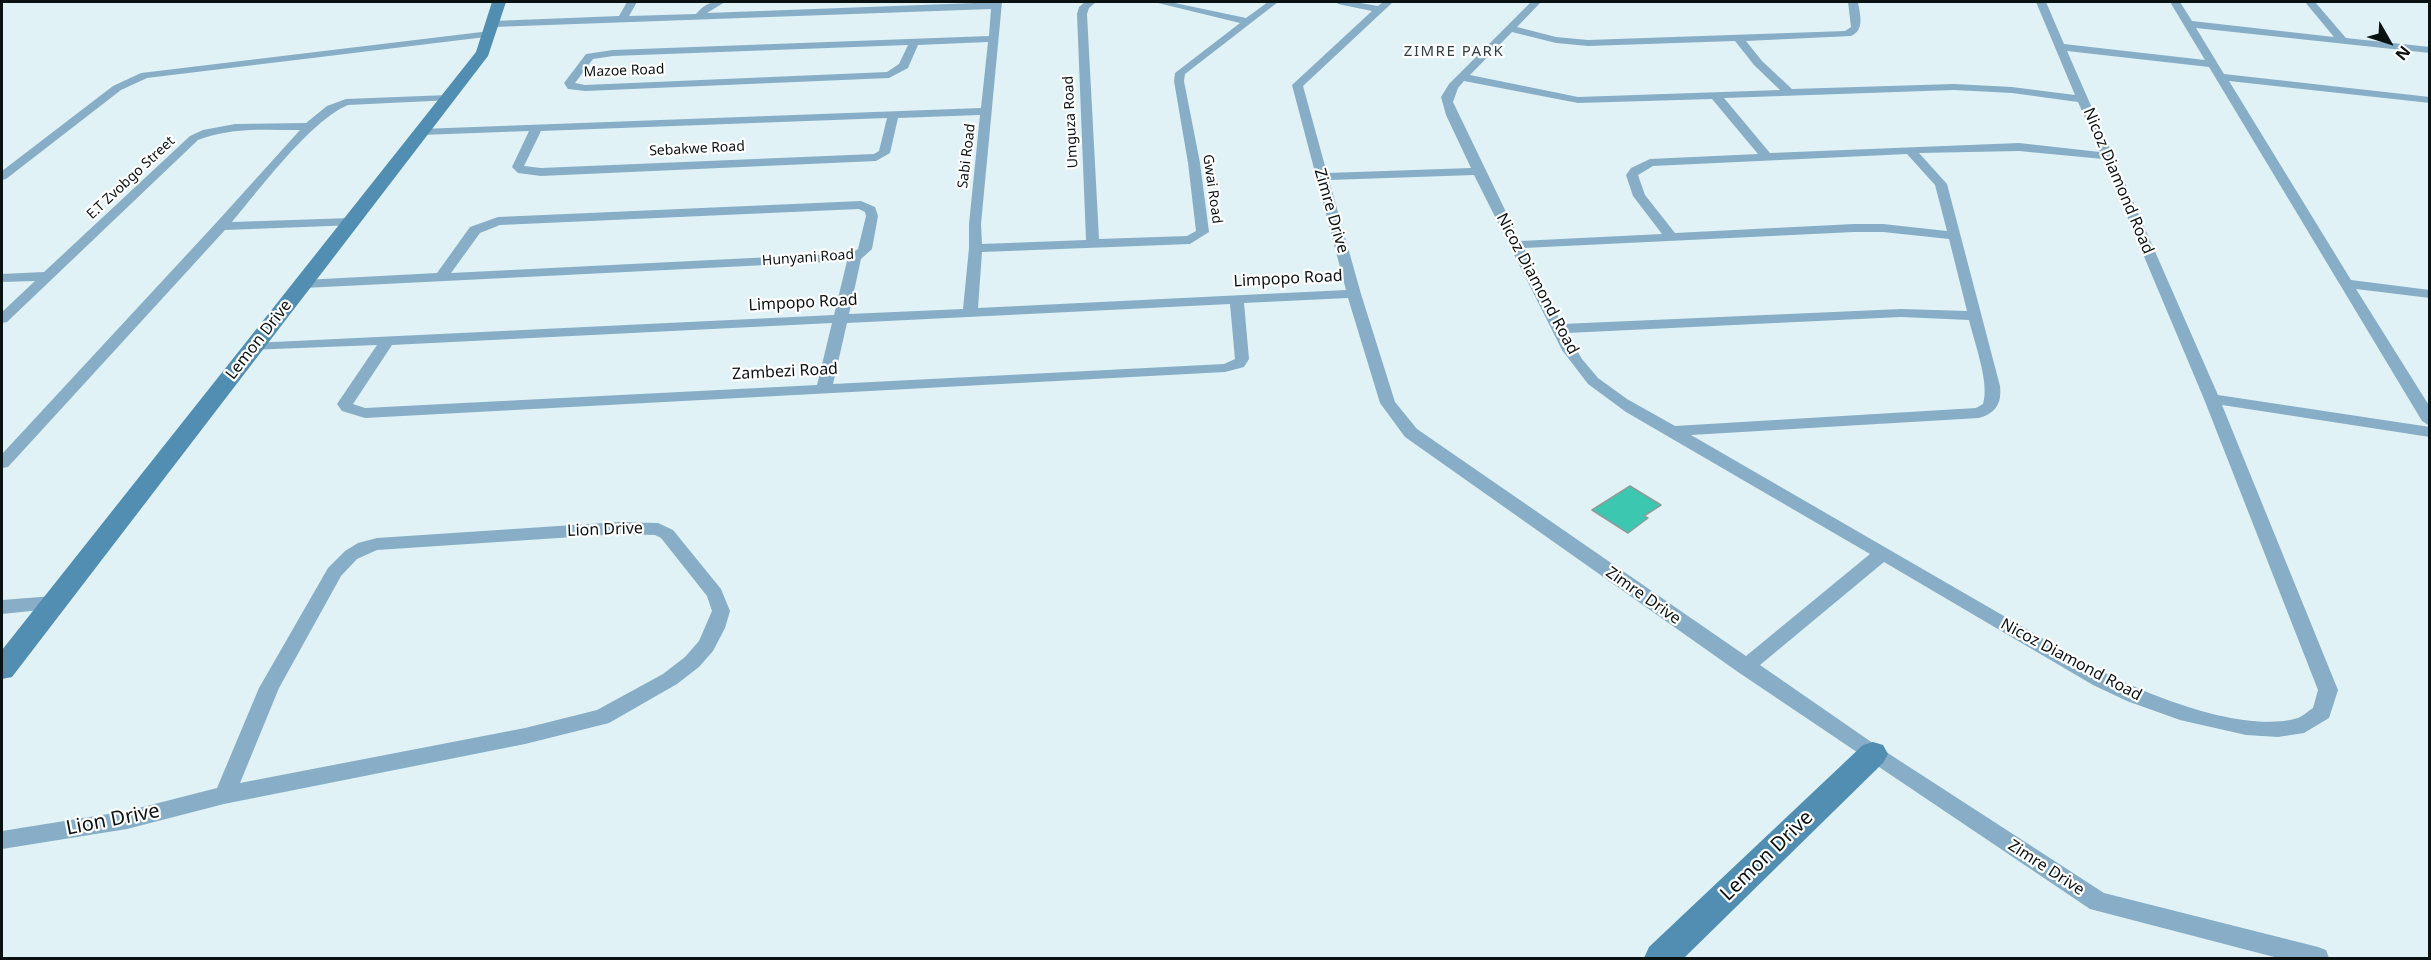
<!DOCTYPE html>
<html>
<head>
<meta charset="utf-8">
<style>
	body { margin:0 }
	#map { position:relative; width:2431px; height:960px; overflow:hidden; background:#e0f2f5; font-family:"Noto Sans",sans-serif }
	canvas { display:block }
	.frame { position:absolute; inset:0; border:3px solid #0b1212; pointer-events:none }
	.north { position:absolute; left:2359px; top:12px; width:60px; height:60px; -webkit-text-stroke:4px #fff; paint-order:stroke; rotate:129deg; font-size:16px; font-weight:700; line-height:24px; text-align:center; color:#0b1212 }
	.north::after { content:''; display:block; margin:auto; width:21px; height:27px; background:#0b1212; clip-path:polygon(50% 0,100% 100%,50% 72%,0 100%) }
</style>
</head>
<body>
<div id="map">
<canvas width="2431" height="960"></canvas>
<div class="frame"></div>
<div class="north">N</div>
</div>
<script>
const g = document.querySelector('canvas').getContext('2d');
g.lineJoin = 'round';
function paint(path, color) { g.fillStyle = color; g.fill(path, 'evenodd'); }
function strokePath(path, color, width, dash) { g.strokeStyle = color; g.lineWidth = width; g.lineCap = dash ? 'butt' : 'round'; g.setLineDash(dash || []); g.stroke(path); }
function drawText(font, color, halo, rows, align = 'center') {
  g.font = font + ' "Noto Sans",sans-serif'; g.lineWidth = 4.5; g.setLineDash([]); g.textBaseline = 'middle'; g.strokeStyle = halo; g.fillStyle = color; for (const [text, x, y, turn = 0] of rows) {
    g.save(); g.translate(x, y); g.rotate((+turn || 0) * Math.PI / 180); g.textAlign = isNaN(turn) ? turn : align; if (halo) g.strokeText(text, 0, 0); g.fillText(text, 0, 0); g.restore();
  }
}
const building = new Path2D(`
	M1630,486L1661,505L1644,516L1648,518L1628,533L1592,510Z`);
const street = new Path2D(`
	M627,2H637L629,16L696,14C705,4 711,1 725,2L707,13L1002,2L981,224L982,244L1086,240L1077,14L1079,7L1085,2H1096L1089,8L1087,14L1099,239L1187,236L1196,231L1188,163L1174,81L1175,73L1240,23L1154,2H1170L1246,18L1268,2H1278L1185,74L1184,81L1200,163L1209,232L1190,244L982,252L978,308L1346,290L1292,85L1372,11L1338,4L1336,2H1354L1378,6L1383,2H1393L1303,86L1327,173L1471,168L1446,115L1441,97L1449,84L1531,2H1541L1517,27L1556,37L1588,40L1845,31L1851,27L1848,2H1858C1860,15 1865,30 1851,36L1746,41L1762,61L1792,89L1954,84L2012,87L2075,95L2036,2H2046L2064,44L2205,60L2170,2H2180L2192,21L2334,37L2305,2H2315L2346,38L2430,47V53L2196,28L2224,74L2430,97V103L2229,81L2351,280L2430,290V298L2356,289L2430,407V426L2422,421L2209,67L2067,51L2218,395L2430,427V437L2222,405L2338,690L2329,718L2304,733L2278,737L2246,735L2180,720L2127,701L2093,685L1884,562L1760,665L1880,748L2104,893L2318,947L2326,950L2329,958H2278L2090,909L1738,672L1405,437L1380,403L1348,298L1244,303L1249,359L1244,367L1225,372L365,418L342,411L337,404L377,345L248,350L246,347L248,344L253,343L834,315L847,261L304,288L297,284L304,280L437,273L470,227L498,217L861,201L875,207L878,216L872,249L861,259L849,314L963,309L969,248V224L980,115L898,118L890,153L876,161L541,176L518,173L512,167L529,131L421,135L415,132L421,129L981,108L988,42L918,45L908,68L889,78L585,91L568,89L564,83L586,54L613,50L989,36L991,9L493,27L488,24L493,21L619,16ZM1512,32L1556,43L1588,46L1735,41L1754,65L1780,90L1578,97L1470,75ZM908,45L899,64L887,72L585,85L575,83L593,59L613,56ZM1464,81L1578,103L1712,99L1758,154L1650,159L1631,168L1626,175L1633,196L1662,234L1520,241L1453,102L1458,88ZM1954,90L2012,93L2078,102L2100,152L2019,143L1770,153L1724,98ZM887,118L879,151L874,154L541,168L524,166L541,131ZM2019,151L2103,159L2204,399L2318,690L2313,708C2308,711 2303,716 2298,718C2237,736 2125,686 2073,656L1691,435L1979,418C1996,413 2002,403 2000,386L1947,184L1919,153ZM1907,154L1935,185L1947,231L1883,224H1854L1675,233L1645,195L1638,175L1653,166ZM1474,175L1562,350L1588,384L1626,412L1870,554L1746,656L1417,429L1395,402L1361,294L1329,180ZM859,209L865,212L866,216L858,249L852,253L451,273L480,233L500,225ZM1854,232H1883L1949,239L1967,311L1901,309L1562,324L1524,248ZM1230,304L1235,359L1224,364L833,384L847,323ZM1901,317L1969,320C1974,342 1990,383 1983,404L1976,408L1675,426L1627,399L1598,378L1582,359L1567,333ZM832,323L817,385L365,408L353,404L392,345Z
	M490,31L494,32V36L147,78L121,90L6,179L2,180V171L113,86L141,73Z
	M448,95L454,98L452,100L348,105C310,121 260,189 232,222L351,218L356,219L357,222L356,225L225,230L8,467L2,468V454L216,223L300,130C265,130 231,127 198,140L7,322L2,323V312L35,281L2,282V274L44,272L190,136L203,130L235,124L306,123L327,106L346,99Z
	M619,522L658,523L673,530L721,589L730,611L725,628L713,651L699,667L677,684L609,723L525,744L224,804L127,829L2,849V831L127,811L217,788L259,688L328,568L345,551L358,543L377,538ZM619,534L655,535L661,538L707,596L712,611L699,641L685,657L663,674L597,710L525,728L240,783L279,688L341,576L357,559L377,550Z
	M53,596L59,598L62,603L59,608L2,614V600Z`);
const secondary = new Path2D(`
	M492,2H506L488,56L12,677L2,679V650L476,52Z
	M1873,742L1883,745L1888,754L1883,763L1684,958H1644L1649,947L1863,745Z`);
const farStreetnames = [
	["Mazoe Road",624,71,-2],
	["Umguza Road",1071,122,-93],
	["Sebakwe Road",697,149,-3],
	["Sabi Road",967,156,-83],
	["E.T Zvobgo Street",131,178,-43],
	["Gwai Road",1212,189,82],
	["Hunyani Road",808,258,-4]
];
const farNeighbourhoodnames = [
	["ZIMRE PARK",1454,52]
];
const streetNames = [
	["Nicoz Diamond Road",2118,181,67],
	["Zimre Drive",1331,211,74],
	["Limpopo Road",1288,279,-3],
	["Nicoz Diamond Road",1537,284,62],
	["Limpopo Road",803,303,-3],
	["Lemon Drive",259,340,-52],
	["Zambezi Road",785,372,-3],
	["Lion Drive",605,530,-2],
	["Zimre Drive",1643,596,35],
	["Nicoz Diamond Road",2071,660,28],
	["Zimre Drive",2046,868,33]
];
const nearStreetnames = [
	["Lion Drive",113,820,-11],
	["Lemon Drive",1767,856,-44]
];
paint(building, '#3cc7b1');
strokePath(building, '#8c9d99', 1.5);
paint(street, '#87aec6');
paint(secondary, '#518eb1');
drawText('14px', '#0b1212', '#fff', farStreetnames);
g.letterSpacing = '1.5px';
drawText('15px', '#303f41', '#fff', farNeighbourhoodnames);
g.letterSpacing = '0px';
drawText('16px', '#0b1212', '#fff', streetNames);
drawText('20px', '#0b1212', '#fff', nearStreetnames);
</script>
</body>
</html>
